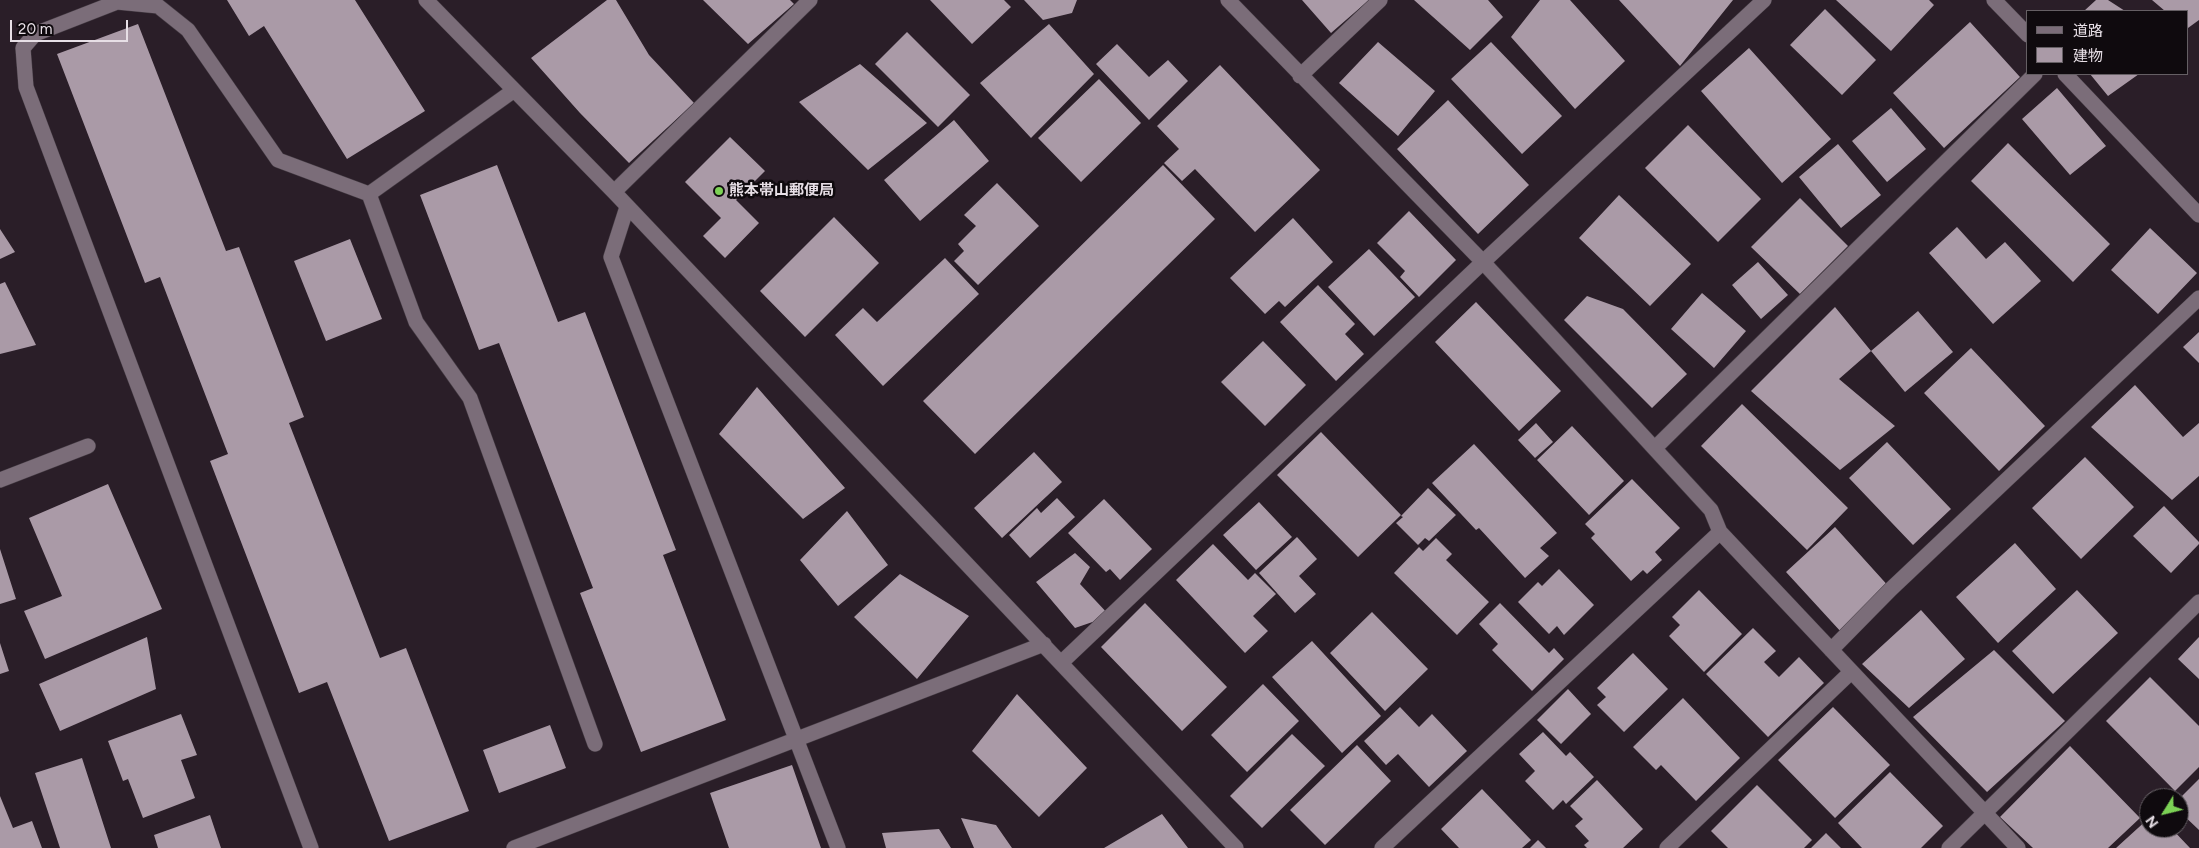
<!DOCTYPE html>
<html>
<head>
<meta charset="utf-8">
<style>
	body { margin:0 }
	#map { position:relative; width:2199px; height:848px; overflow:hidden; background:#2a1e28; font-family:Figtree,"Noto Sans JP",sans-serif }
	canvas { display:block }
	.legend { position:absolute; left:2026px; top:10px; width:162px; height:65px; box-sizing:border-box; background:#0f0a0e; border:1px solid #655f64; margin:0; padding:6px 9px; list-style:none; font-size:15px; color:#e7dfe6 }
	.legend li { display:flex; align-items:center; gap:10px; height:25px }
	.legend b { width:25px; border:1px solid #655f64 }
	.north { position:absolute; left:2139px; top:788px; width:50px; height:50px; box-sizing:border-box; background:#0f0a0e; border:1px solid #655f64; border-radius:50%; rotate:234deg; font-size:14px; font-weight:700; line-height:20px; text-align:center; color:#e7dfe6 }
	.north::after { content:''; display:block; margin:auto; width:18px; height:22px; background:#7cd155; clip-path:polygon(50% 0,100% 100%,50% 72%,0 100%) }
	.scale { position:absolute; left:10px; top:20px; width:118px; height:22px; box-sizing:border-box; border:2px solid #e7dfe6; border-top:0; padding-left:6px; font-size:15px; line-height:18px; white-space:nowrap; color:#e7dfe6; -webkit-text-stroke:4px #0f0a0e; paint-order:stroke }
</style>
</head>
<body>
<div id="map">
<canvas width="2199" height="848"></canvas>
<ul class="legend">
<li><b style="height:6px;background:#7b6d79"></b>道路</li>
<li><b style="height:14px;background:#aa9aa7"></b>建物</li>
</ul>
<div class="north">N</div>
<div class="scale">20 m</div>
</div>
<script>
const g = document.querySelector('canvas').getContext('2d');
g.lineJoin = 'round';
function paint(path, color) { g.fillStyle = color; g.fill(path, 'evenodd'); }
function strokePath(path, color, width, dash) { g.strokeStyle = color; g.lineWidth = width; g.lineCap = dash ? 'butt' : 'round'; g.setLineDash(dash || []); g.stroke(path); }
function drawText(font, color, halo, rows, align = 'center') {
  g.font = font + ' Figtree,"Noto Sans JP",sans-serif'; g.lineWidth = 5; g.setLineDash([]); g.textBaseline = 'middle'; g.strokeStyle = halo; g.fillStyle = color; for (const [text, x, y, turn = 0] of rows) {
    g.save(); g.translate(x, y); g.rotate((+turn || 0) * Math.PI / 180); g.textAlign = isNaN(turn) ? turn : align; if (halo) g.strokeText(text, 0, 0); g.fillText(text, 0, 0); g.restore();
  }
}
const building = new Path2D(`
	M227,0H355L425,111L347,159L264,26L249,36Z
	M607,0H616L649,55L694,103L629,163L580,113L531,58Z
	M703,0H790L794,4L748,44Z
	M930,0H1004L1011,7L972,44Z
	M1024,0H1077L1072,13L1043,20Z
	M1302,0H1369L1331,33Z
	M1414,0H1488L1503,17L1470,50Z
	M1540,0H1570L1625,61L1575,109L1511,37Z
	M1619,0H1733L1680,66Z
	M1836,0H1929L1934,5L1891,51Z
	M2096,0H2108L2125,11H2084Z
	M2152,0H2199V20L2188,28V11H2165Z
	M1825,9L1876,60L1842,95L1790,45Z
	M1970,22L2020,77L1944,148L1893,93Z
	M138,24L226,251L239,247L304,417L289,423L380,658L406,648L469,811L389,841L327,682L299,693L210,461L228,454L160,277L145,283L57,54Z
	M1049,24L1094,74L1031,138L980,83Z
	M907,32L970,95L938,127L875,64Z
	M1378,42L1435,91L1398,136L1339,83Z
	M1491,42L1562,116L1522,154L1451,79Z
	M1117,44L1149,77L1168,60L1188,81L1149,120L1096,64Z
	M1749,48L1831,139L1782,183L1701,91Z
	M860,64L927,123L868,170L799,102Z
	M1220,65L1320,170L1255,232L1195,169L1182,181L1164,163L1179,149L1157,126Z
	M2090,74H2139L2108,96Z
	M1099,79L1141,123L1081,182L1038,138Z
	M2057,88L2106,146L2070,175L2022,119Z
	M1448,100L1529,185L1478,234L1397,149Z
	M1891,108L1926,149L1887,182L1852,141Z
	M954,120L989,161L920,221L884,180Z
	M1688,125L1761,199L1718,242L1645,168Z
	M730,137L765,171L736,200L759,223L725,258L703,236L721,218L685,182Z
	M2008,143L2110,244L2073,282L1971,181Z
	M1838,144L1881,195L1841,228L1799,177Z
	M497,165L558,322L585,312L676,550L663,555L726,720L641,752L580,593L593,588L499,343L479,350L420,195Z
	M1163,165L1215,219L975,454L923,401Z
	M997,183L1039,226L978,285L954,261L964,251L958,244L976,226L964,215Z
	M1619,195L1691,264L1650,306L1579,238Z
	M1800,198L1848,246L1800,294L1751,247Z
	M1409,211L1456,260L1419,297L1400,277L1405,271L1377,243Z
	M834,217L879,263L805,337L760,291Z
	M1293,218L1333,262L1285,307L1279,301L1265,314L1230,278Z
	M1957,227L1986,259L2005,242L2041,281L1993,324L1929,253Z
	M2150,228L2197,273L2158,314L2111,270Z
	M0,229L15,252L0,259Z
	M350,239L382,319L326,341L294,261Z
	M1369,249L1415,297L1374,336L1328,287Z
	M945,258L979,294L883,386L835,335L863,308L877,322Z
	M1758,262L1788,295L1761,319L1732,285Z
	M5,282L36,345L0,354V284Z
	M1318,285L1355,324L1345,334L1364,354L1336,381L1280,322Z
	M1702,293L1746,331L1714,368L1671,329Z
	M1587,296L1623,309L1687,374L1652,408L1564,320Z
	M1476,302L1561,391L1519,431L1435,342Z
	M1835,307L1871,351L1839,379L1895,426L1840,470L1751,391Z
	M1918,311L1953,352L1905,392L1871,351Z
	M2199,332V363L2183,347Z
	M1263,341L1306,385L1265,426L1221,382Z
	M1971,348L2045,426L1999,471L1924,393Z
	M2135,385L2183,437L2199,423V476L2172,500L2091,427Z
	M757,387L845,488L803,519L719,434Z
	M1742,404L1848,508L1807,550L1701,446Z
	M1536,423L1553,442L1535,458L1518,440Z
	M1572,426L1624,481L1589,515L1537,460Z
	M1321,432L1401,515L1358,557L1277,475Z
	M1887,442L1951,509L1913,545L1849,478Z
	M1474,444L1557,533L1540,548L1549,556L1525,578L1479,528L1476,530L1432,483Z
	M1034,452L1062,482L1002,538L974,508Z
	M2085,457L2134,507L2081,559L2032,508Z
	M1632,479L1680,528L1655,552L1662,560L1647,574L1643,570L1631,581L1591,538L1595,534L1585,524Z
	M108,484L162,609L45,659L24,611L62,596L29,518Z
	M1428,488L1456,515L1429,541L1425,538L1418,545L1396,523L1403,517L1401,516Z
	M1057,498L1075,517L1030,558L1009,535L1037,508L1041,513Z
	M1104,499L1152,549L1120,580L1110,569L1106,572L1068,533Z
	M1259,502L1292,537L1256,570L1223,535Z
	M2164,506L2199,542V544L2171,573L2133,536Z
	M847,511L888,565L838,606L800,560Z
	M1835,527L1891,589L1842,633L1786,572Z
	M1297,537L1317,559L1299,576L1316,594L1295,613L1259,573Z
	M1436,538L1452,554L1446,560L1489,602L1457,635L1394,573L1419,547L1423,551Z
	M2015,543L2056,589L1998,643L1956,597Z
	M1213,544L1248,580L1255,573L1276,594L1253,616L1268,631L1245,653L1176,580Z
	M0,549L16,599L0,604Z
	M1075,553L1090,567L1080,584L1110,616L1075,628L1036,582Z
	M1559,569L1594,605L1564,635L1557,626L1549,634L1518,602L1538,582L1542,586Z
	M900,574L969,616L917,679L854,617Z
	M1699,590L1742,634L1704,672L1669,636L1680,625L1672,617Z
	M2077,590L2118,633L2053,694L2012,651Z
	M1145,603L1227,687L1182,731L1101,647Z
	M1500,603L1549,653L1554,648L1564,659L1532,691L1492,650L1498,644L1479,624Z
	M1921,610L1965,659L1909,708L1862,664Z
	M1372,612L1428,669L1385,711L1330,653Z
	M1753,628L1776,651L1764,662L1779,677L1799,657L1824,683L1768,737L1706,674Z
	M147,637L156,689L60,731L39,684Z
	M2199,637V679L2178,659Z
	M1312,641L1381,716L1342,753L1272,677Z
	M0,643L9,671L0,674Z
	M1994,650L2065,721L1987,792L1913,717Z
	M1633,653L1668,689L1624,732L1597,705L1606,697L1597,688Z
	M2150,677L2199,726V767L2175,791L2106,721Z
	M1263,684L1299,721L1247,772L1211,735Z
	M1568,689L1591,714L1561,744L1537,720Z
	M1017,694L1087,768L1039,817L972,751Z
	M1683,698L1740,758L1696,801L1661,765L1656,770L1633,747Z
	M1400,707L1419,727L1432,714L1467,751L1429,787L1398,754L1386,765L1364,741Z
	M1833,707L1890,765L1835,818L1778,760Z
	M181,714L197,755L181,760L195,798L143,818L128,779L123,781L108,741Z
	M550,725L566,768L499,793L483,750Z
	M1543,732L1566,756L1570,752L1594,777L1566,804L1563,800L1553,810L1525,781L1535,771L1519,754Z
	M1292,734L1325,766L1262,828L1230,796Z
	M1357,745L1391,781L1325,845L1290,810Z
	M2070,746L2140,818L2108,848H2033L2000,817Z
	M82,758L111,848H60L35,773Z
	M792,765L821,848H729L710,793Z
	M1890,772L1943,826L1921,848H1862L1838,823Z
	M2199,779V830L2179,811V799Z
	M1597,780L1643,829L1623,848H1587L1584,845L1589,841L1575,826L1583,819L1570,806Z
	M1757,785L1812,840L1804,848H1728L1711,831Z
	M1482,789L1531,840L1522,848H1459L1441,829Z
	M0,796L13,828L32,821L42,848H0Z
	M1162,814L1188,848H1104Z
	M210,815L221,848H158L154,835Z
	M961,818L996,825L1012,848H974Z
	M2149,818V828H2171L2190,848H2116Z
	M939,829L951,848H886L882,833Z
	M1826,833L1841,848H1811Z
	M1538,840L1546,848H1530Z`);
const minor = new Path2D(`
	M426,0L614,192L1236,848
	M1228,0L1483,262L1711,510L1720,532L2018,848
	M1994,0L2028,35
	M2065,74L2199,215
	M1300,76L1380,0
	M513,91L369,194L416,322L470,398L595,744
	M614,192L810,0
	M627,207L611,257L838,848
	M1655,448L2035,74
	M0,480L88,446
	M1831,650L1891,589L2199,298
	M1062,662L1483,262L1764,0
	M311,848L26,87L23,48L35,34L117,2L158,6L188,30L278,160L369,194
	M514,848L1044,644
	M1382,848L1720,532
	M1667,848L1851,672
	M1949,848L2199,602`);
const markers = [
	[719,191,5,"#7cd155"]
];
const poiNames = [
	["熊本帯山郵便局",729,191]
];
paint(building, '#aa9aa7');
strokePath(minor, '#453c44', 16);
strokePath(minor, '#7b6d79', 15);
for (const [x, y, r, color] of markers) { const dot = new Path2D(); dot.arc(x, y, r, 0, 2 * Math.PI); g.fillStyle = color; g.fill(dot); strokePath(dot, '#0f0a0e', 2); }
drawText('bold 15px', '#e7dfe6', '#0f0a0e', poiNames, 'left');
</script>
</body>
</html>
